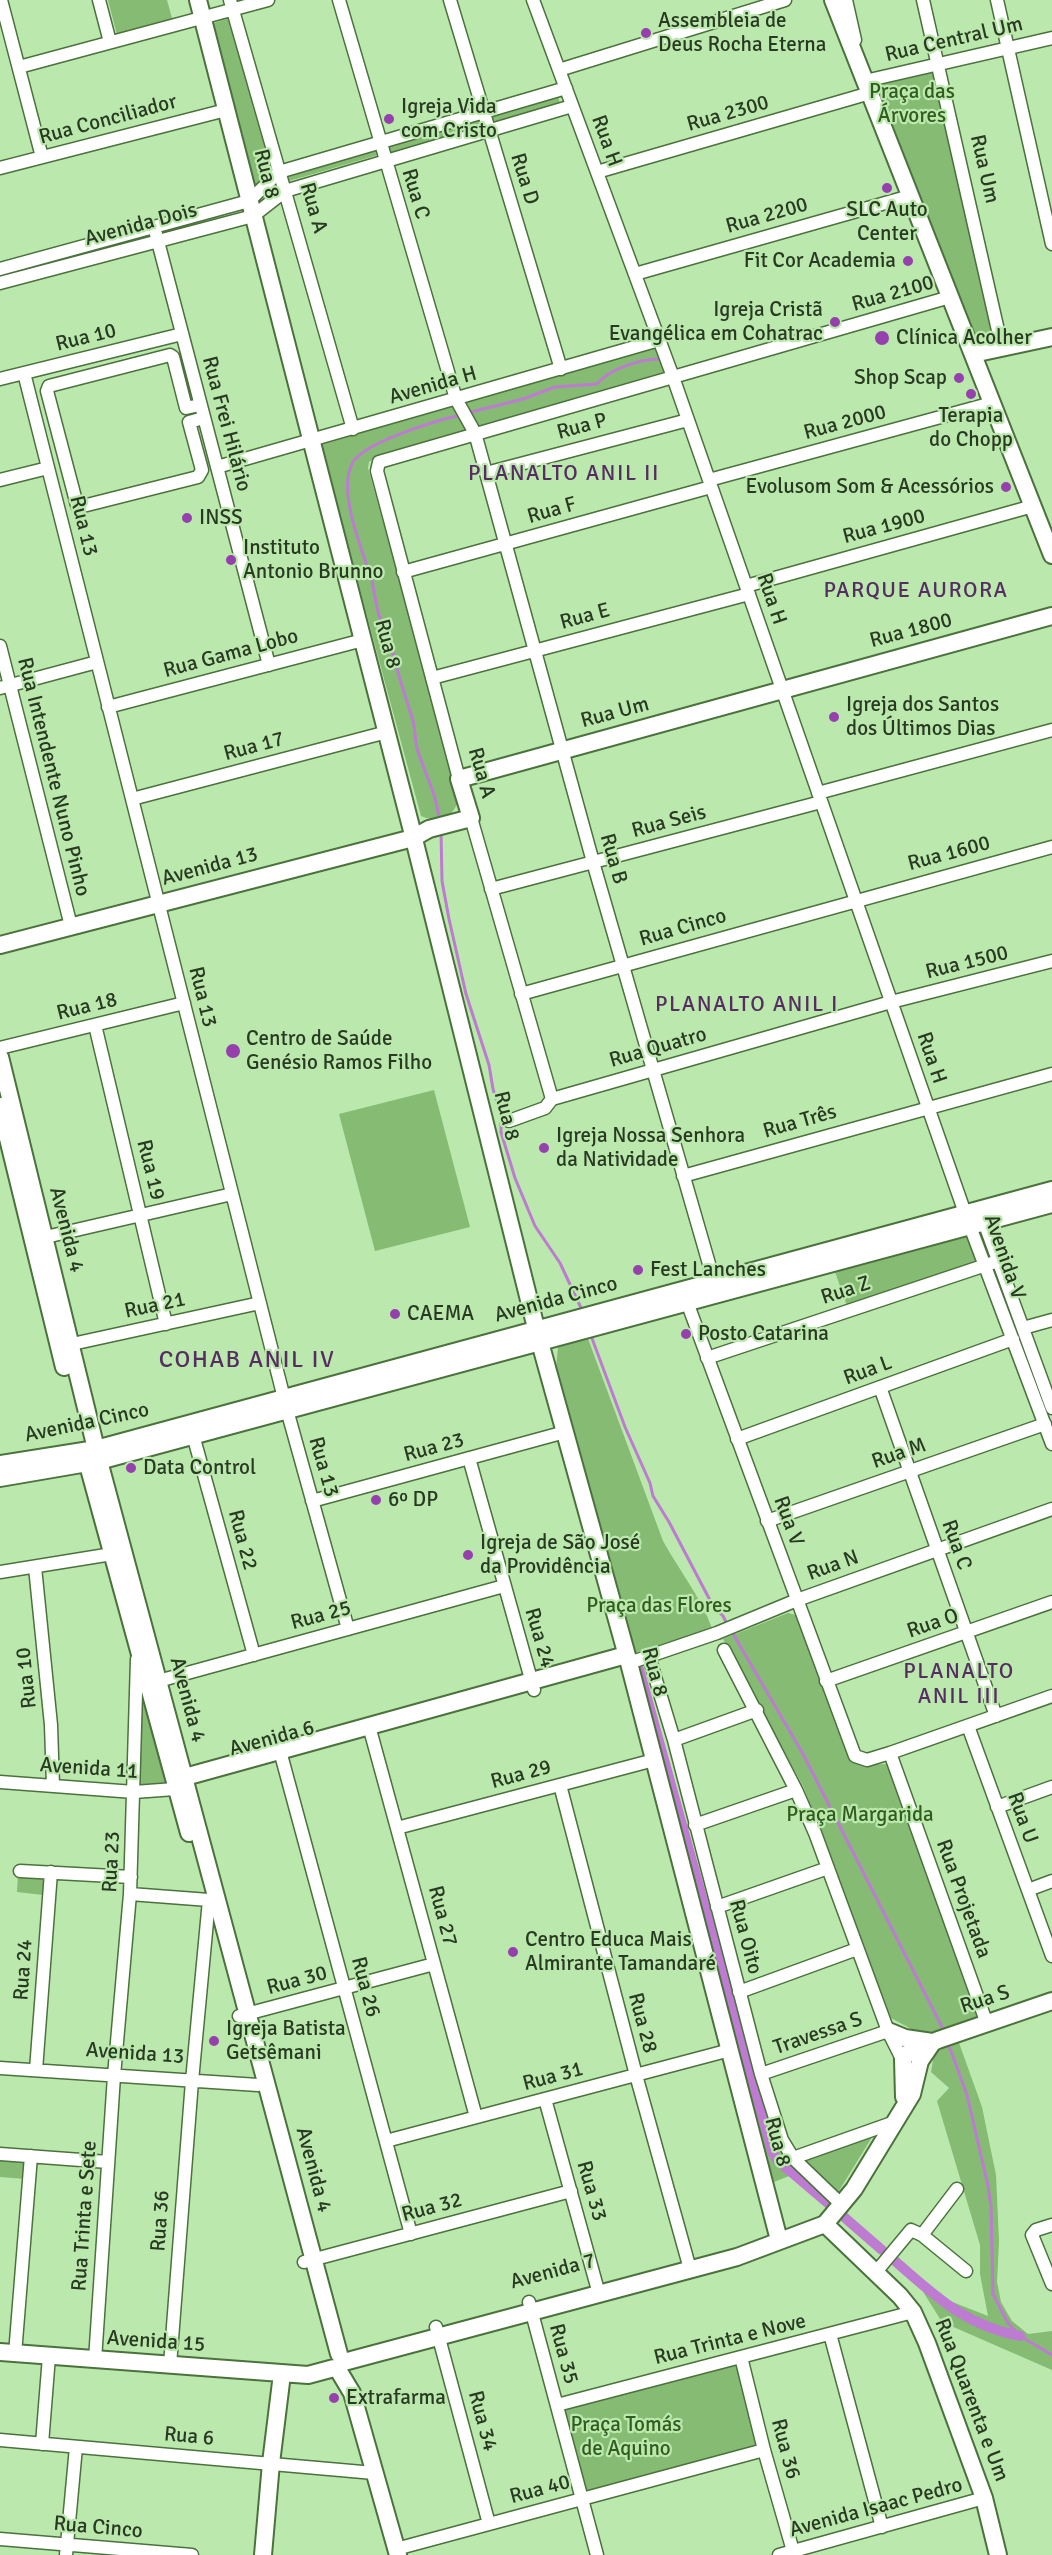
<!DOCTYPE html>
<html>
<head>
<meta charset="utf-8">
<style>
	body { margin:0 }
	canvas { display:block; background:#bbe8ac }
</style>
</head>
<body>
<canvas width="1052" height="2555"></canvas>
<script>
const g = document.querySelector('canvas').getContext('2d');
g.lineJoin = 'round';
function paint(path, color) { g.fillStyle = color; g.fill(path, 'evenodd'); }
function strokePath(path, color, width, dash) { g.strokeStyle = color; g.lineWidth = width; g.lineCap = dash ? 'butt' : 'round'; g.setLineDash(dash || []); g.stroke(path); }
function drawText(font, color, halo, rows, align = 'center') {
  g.font = font + ' Signika,sans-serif'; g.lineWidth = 4.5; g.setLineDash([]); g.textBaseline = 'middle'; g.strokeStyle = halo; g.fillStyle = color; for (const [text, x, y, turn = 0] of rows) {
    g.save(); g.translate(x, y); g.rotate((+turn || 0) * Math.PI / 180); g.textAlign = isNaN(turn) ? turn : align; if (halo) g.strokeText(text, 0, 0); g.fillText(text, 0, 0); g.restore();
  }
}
const green = new Path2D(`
	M108,0H167L173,22L117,35Z
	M229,18L272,164L252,191L211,24Z
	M931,68L935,74L992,336C984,340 977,340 970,336L873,84Z
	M557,93L560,103L388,154L385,144Z
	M376,149L378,155L289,181L287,173Z
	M657,345L667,371L378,455L369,462L368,468L459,796C456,817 440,824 421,816L321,445Z
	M434,1090L470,1227L375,1251L339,1114Z
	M971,1231L981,1262L847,1306L834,1269Z
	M587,1336L663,1541C679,1570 700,1596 712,1628L634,1653L556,1368L558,1347Z
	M788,1613L796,1615L849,1757L862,1765L887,1764L978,2020L926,2037L891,2018L803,1786L723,1639Z
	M641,1665L777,2147L799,2172L774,2182L636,1667Z
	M135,1679L171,1785L137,1789Z
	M18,1874L44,1876L43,1895L17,1892Z
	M958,2040L982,2107L996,2175L999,2241L997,2282L1001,2302L1012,2321L1028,2334L1052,2331V2370L942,2322L922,2290L988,2316L980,2274V2245L937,2101L949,2088L931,2072L935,2048Z
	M874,2134L837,2194L802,2160Z
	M0,2158L27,2160L26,2179L0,2177Z
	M741,2357L764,2450L582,2499L557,2405Z`);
const stream = new Path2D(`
	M467,413L523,399L555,387L597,384C609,369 640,359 659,359
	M439,822C438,795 424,773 417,748C415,739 415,729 413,721C405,694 395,669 391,642C390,634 384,628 381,621C376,609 375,594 372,581C363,551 336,491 353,462C365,442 438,420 461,415
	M441,831L442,881L449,919L466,994L489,1065L493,1089L501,1115V1132L515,1178L535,1226L560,1263L582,1310
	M590,1333L625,1427L650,1483L653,1496L669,1522L713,1606L723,1616L728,1626
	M732,1632L803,1754L944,2031
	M948,2043L967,2095L988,2186L991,2207L993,2294L1008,2323L1020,2336L1052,2355`);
const canal = new Path2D(`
	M639,1669L772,2151L777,2160L830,2205
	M844,2217L882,2250
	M895,2261C935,2296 966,2326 1020,2336`);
const street = new Path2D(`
	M1,0L42,157
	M99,0L110,42
	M230,0L353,429
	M339,0L456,399L475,433L593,862L716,1288
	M450,0L561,369
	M533,0L673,377L965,1213L1052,1444
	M846,0L855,40
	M923,0L1002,348
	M997,0L1052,244
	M19,67L268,0
	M559,70L785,0
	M865,81L1052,38
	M0,168L226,110
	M597,172L870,93
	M156,234L269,665
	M0,269L249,201L279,172L566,88
	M635,274L910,196
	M0,283L253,216L285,191L572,106
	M24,373L287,1410L348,1629
	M0,379L182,334
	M195,406L186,408L173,357L170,355L49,386L47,391L77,505L83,506L198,477L202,470L189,422L200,419
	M217,467L659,340
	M486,473L688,420
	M0,480L48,468
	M709,480L992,403
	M403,572L711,487
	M746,586L1033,506
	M0,646L71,926
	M432,678L749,594
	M0,688L97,662
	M108,707L363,640
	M459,779L377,471L379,462L950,297
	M818,793L1052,730
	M132,799L387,732
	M471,818L552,1099
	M491,889L821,802
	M521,994L1052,847
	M95,1025L166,1324
	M0,1048L184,1003
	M509,1121L545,1108L552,1099L891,1002L1052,961
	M683,1176L1052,1074
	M977,1219L984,1222L1052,1408
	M37,1239L232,1194
	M687,1302L855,1756L867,1760L890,1753L1052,1696
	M1023,1328L1052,1320
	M63,1346L260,1303
	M707,1358L998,1261
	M880,1387L996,1716
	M193,1435L254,1655
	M737,1439L1013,1339
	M469,1458L534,1690
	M312,1501L565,1432
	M767,1521L1045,1424
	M35,1567L51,1725L53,1786
	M0,1572L112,1554
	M724,1650L796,1790L815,1833L888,2031L903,2061
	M649,1657L674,1740L761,2074L782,2140L793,2158L842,2205
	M629,1663L717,1633L797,1600L1052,1509
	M826,1681L1052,1602
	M151,1683L504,1586
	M369,1726L476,2117
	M968,1726L1052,1956
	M674,1740L757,1710
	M280,1751L411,2234
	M890,1753L987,2024
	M0,1782L134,1792L175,1789
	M560,1785L636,2075L690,2269
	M997,1807L1052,1787
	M695,1825L796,1790
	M397,1828L654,1760
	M20,1871L131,1877
	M1028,1890L1052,1881
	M130,1894L209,1900L216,1899
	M717,1907L828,1868
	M739,1992L857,1949
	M239,2016L434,1964
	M0,2068L258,2085L267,2083
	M36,2070L51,1872
	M761,2074L888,2031
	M545,2099L599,2294
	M386,2141L730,2050
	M0,2154L108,2162
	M793,2158L892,2123
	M1052,2225L1036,2230L1032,2235L1052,2284
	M922,2235L957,2189
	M304,2262L571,2191
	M876,2272L911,2230L922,2235L966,2271
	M529,2302L597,2555
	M436,2327L489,2524
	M830,2334L882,2527
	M15,2354L31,2156
	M741,2357L764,2450L793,2551
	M95,2360L114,2076L130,1894L137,1659
	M170,2365L192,2081L209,1900
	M557,2405L913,2312
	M0,2440L374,2473
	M42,2444L49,2356
	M0,2539L192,2555
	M396,2549L764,2450
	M66,2555L76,2447
	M779,2555L984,2498`);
const secondary = new Path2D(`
	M198,0L411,827L536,1328L629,1663L779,2240
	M833,0L1052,555
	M973,354L1052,337
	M0,945L413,838L429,829L471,818L459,779L1052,616
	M0,1057L99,1461L339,2354
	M0,1106L64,1367
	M0,1464L96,1449L1052,1190
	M88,1465L189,1833
	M0,1478L99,1461L1052,1204
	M178,1786L185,1777L626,1655
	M888,2031L905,2038L932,2042
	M912,2052L938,2040L1052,2001
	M904,2097L903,2059L906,2054L912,2052L919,2056
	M825,2224L900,2296L913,2312L927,2343L984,2498L998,2555
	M0,2352L308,2375L334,2368
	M344,2362L737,2257L825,2224L854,2189L912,2094L920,2061L933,2042
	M337,2368L352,2393L398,2555
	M263,2555L271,2463L282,2374`);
const markers = [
	[646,33,6,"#9540ad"],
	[389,119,6,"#9540ad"],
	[887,188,6,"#9540ad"],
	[908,261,6,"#9540ad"],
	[835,322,6,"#9540ad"],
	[882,338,8,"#9540ad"],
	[959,378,6,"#9540ad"],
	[971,394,6,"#9540ad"],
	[1006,487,6,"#9540ad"],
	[187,518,6,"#9540ad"],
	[231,560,6,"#9540ad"],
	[834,717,6,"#9540ad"],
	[233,1051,8,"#9540ad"],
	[544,1148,6,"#9540ad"],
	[638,1270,6,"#9540ad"],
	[395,1314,6,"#9540ad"],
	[686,1334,6,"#9540ad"],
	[131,1468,6,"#9540ad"],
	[376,1500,6,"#9540ad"],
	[468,1555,6,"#9540ad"],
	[513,1952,6,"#9540ad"],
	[214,2041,6,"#9540ad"],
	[334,2398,6,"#9540ad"]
];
const poiNames = [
	["Assembleia de",658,21],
	["Deus Rocha Eterna",658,45],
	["Igreja Vida",401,107],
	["com Cristo",401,131],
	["SLC Auto",887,210,"center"],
	["Center",887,234,"center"],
	["Fit Cor Academia",896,261,"right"],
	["Igreja Cristã",823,310,"right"],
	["Evangélica em Cohatrac",823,334,"right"],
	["Clínica Acolher",896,338],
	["Shop Scap",947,378,"right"],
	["Terapia",971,416,"center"],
	["do Chopp",971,440,"center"],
	["Evolusom Som & Acessórios",994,487,"right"],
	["INSS",199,518],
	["Instituto",243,548],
	["Antonio Brunno",243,572],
	["Igreja dos Santos",846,705],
	["dos Últimos Dias",846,729],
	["Centro de Saúde",246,1039],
	["Genésio Ramos Filho",246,1063],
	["Igreja Nossa Senhora",556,1136],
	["da Natividade",556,1160],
	["Fest Lanches",650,1270],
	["CAEMA",407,1314],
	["Posto Catarina",698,1334],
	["Data Control",143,1468],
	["6º DP",388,1500],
	["Igreja de São José",480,1543],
	["da Providência",480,1567],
	["Centro Educa Mais",525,1940],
	["Almirante Tamandaré",525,1964],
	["Igreja Batista",226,2029],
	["Getsêmani",226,2053],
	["Extrafarma",346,2398]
];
const streetNames = [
	["Rua Central Um",954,40,-13],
	["Rua 2300",728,114,-16],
	["Rua Conciliador",108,120,-15],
	["Rua H",606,141,70],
	["Rua Um",984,169,77],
	["Rua 8",266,174,76],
	["Rua D",524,179,73],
	["Rua C",415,194,73],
	["Rua A",313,208,74],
	["Rua 2200",767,216,-16],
	["Avenida Dois",141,225,-15],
	["Rua 2100",893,294,-16],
	["Rua 10",86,338,-14],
	["Avenida H",433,386,-16],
	["Rua 2000",845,423,-15],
	["Rua Frei Hilário",226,424,75],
	["Rua P",582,427,-15],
	["Rua F",552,511,-16],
	["Rua 13",83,526,76],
	["Rua 1900",884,527,-15],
	["Rua H",771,599,71],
	["Rua E",585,617,-15],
	["Rua 1800",911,631,-15],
	["Rua 8",387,644,75],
	["Rua Gama Lobo",231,654,-15],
	["Rua Um",615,713,-15],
	["Rua 17",254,747,-15],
	["Rua A",481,773,74],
	["Rua Intendente Nuno Pinho",53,777,76],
	["Rua Seis",669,822,-15],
	["Rua 1600",949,854,-15],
	["Rua B",613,859,74],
	["Avenida 13",210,867,-15],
	["Rua Cinco",683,928,-16],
	["Rua 1500",967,963,-14],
	["Rua 13",202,997,76],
	["Rua 18",87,1007,-14],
	["Rua Quatro",658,1048,-16],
	["Rua H",931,1058,71],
	["Rua 8",506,1116,76],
	["Rua Três",800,1122,-16],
	["Rua 19",150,1170,76],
	["Avenida 4",66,1230,76],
	["Avenida V",1004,1257,71],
	["Rua Z",846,1291,-18],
	["Avenida Cinco",556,1300,-15],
	["Rua 21",155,1306,-12],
	["Rua L",868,1371,-20],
	["Avenida Cinco",87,1423,-12],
	["Rua 23",434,1448,-15],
	["Rua M",899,1454,-19],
	["Rua 13",323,1467,74],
	["Rua V",788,1521,70],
	["Rua 22",242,1540,75],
	["Rua C",956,1545,70],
	["Rua N",833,1566,-20],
	["Rua 25",321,1616,-15],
	["Rua O",933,1624,-19],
	["Rua 24",539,1638,74],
	["Rua 8",654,1672,75],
	["Rua 10",27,1678,-96],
	["Avenida 4",187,1700,75],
	["Avenida 6",272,1739,-15],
	["Avenida 11",89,1769,4],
	["Rua 29",521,1775,-15],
	["Rua U",1022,1818,70],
	["Rua 23",112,1862,-87],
	["Rua Projetada",963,1899,70],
	["Rua 27",442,1916,75],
	["Rua Oito",745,1937,75],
	["Rua 24",24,1970,-86],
	["Rua 30",297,1981,-15],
	["Rua 26",365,1987,75],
	["Rua S",985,2000,-18],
	["Rua 28",642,2023,75],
	["Travessa S",818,2034,-19],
	["Avenida 13",135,2054,4],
	["Rua 31",553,2077,-15],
	["Rua 8",777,2142,75],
	["Avenida 4",313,2170,75],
	["Rua 33",591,2191,74],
	["Rua 32",432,2208,-15],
	["Rua Trinta e Sete",85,2216,-86],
	["Rua 36",161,2221,-86],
	["Avenida 7",553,2272,-15],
	["Rua Trinta e Nove",730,2340,-14],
	["Avenida 15",156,2342,4],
	["Rua 35",563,2354,75],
	["Rua Quarenta e Um",971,2400,69],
	["Rua 34",482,2421,75],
	["Rua 6",189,2437,5],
	["Rua 36",785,2449,75],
	["Rua 40",540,2490,-15],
	["Avenida Isaac Pedro",876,2508,-15],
	["Rua Cinco",98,2528,5]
];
const parkNames = [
	["Praça das",912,92],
	["Árvores",912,116],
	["Praça das Flores",659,1606],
	["Praça Margarida",860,1815],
	["Praça Tomás",626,2425],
	["de Aquino",626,2449]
];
const neighbourhoodNames = [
	["PLANALTO ANIL II",564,474],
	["PARQUE AURORA",916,591],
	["PLANALTO ANIL I",747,1005],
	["PLANALTO",959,1672],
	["ANIL III",959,1697]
];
const quarterNames = [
	["COHAB ANIL IV",247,1361]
];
paint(green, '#85bb72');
strokePath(stream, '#bd7bd1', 3);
strokePath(canal, '#bd7bd1', 10);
strokePath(street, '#4b723d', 15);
strokePath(secondary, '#4b723d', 20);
strokePath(street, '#fff', 12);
strokePath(secondary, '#fff', 16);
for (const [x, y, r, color] of markers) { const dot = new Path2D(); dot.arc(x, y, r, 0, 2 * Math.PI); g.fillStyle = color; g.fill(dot); strokePath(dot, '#bbe8ac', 2); }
drawText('21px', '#293a23', '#bbe8ac', poiNames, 'left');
drawText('21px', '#293a23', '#bbe8ac', streetNames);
drawText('21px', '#315c20', '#bbe8ac', parkNames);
g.letterSpacing = '1.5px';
drawText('22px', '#562d63', '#bbe8ac', neighbourhoodNames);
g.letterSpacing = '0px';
g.letterSpacing = '1.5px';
drawText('24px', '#562d63', '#bbe8ac', quarterNames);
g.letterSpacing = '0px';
</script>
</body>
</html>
